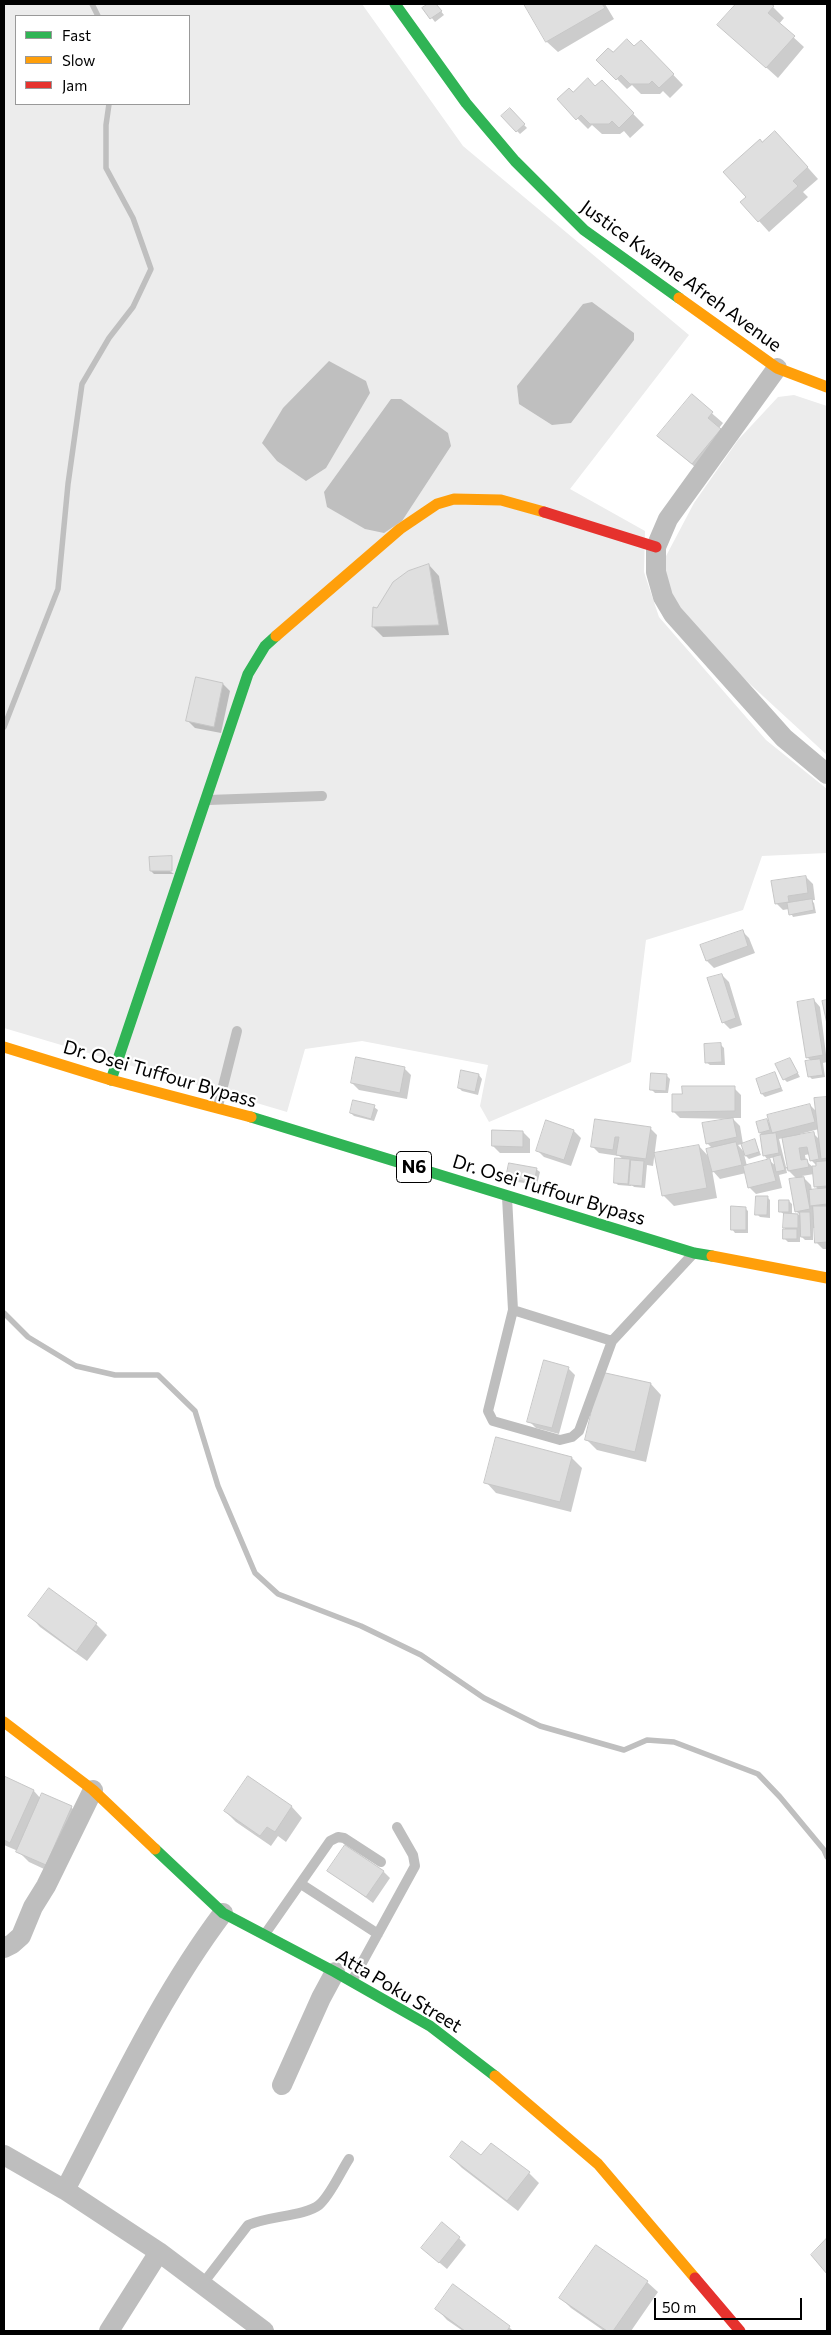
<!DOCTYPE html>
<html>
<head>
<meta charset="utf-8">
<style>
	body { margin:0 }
	#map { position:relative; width:831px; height:2335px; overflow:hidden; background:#fff; font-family:Commissioner,sans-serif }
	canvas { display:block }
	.frame { position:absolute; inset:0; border:5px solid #000; pointer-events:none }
	.legend { position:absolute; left:15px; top:15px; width:175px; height:90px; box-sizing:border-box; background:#fff; border:1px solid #999; margin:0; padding:6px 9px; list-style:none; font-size:15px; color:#000 }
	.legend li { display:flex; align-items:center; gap:10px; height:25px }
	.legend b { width:25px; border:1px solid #999 }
	.scale { position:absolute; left:654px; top:2298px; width:148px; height:22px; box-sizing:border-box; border:2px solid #000; border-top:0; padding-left:6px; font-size:15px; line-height:18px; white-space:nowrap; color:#000; -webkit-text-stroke:4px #fff; paint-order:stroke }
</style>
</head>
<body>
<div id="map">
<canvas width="831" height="2335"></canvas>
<div class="frame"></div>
<ul class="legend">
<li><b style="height:6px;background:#30b455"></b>Fast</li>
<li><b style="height:6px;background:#ff9f0a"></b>Slow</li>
<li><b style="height:6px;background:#e5322d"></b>Jam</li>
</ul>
<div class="scale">50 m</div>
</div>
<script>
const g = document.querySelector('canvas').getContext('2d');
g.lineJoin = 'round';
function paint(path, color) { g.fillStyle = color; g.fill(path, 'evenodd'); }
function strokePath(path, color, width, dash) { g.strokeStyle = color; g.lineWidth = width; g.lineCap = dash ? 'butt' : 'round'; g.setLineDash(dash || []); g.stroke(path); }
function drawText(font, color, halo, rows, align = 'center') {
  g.font = font + ' Commissioner,sans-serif'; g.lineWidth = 4.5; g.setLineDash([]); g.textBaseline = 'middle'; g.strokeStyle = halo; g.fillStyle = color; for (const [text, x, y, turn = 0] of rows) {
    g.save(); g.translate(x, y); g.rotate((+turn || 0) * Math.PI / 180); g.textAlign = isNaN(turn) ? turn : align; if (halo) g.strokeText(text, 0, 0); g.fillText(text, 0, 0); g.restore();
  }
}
const green = new Path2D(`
	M4,4H362L463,146L689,335L570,489L645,531L644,572L659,617L766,740L827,789V853L762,856L743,910L646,940L631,1062L489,1122L480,1106L488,1065L362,1041L305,1049L287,1112L4,1028ZM16,16H189V104H16Z
	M794,395L827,406V755L688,627L664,585L665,558L694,503L738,440L778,397Z`);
const water = new Path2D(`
	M592,302L634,333V340L571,423L552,425L519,404L517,386L583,304Z
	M329,361L366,381L370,393L326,468L306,481L277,461L262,443L283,408Z
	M391,399H401L448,433L451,446L402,521L384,533L365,529L327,507L324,492Z`);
const shadow = new Path2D(`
	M430,4H435L444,15L435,22L424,8Z
	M525,4H605L614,19L558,52L547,42Z
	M738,4H770L784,18L779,24L804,47L778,78L719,25Z
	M641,41L683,85L670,98L663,91L660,94H641L632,85L627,89L598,60L635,48Z
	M602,82L644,125L630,138L624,131L620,134H602L592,125L588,129L558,99L595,88Z
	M510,110L527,128L520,134L502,116Z
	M786,143L818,179L803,192L808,197L769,232L759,221L748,197L762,144Z
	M692,396L723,423L719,428L731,440L703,474L659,436Z
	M429,565L439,576L449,635L383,637L373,627L378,609Z
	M223,684L230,691L221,733L195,728L188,721Z
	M151,858L174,874H154L151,871Z
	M806,877L813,884L815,900H811L814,903L816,913L793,917L789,909L783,910L776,903Z
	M742,931L749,938L755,953L714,968L707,961L702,946Z
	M722,975L729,982L742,1025L730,1029L723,1022Z
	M814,1000L820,1007L827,1062L823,1063L825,1077L812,1079L809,1076L811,1061L807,1057Z
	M721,1045L724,1048L725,1065H710L706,1062Z
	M790,1059L800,1077L787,1082L784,1079Z
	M404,1068L411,1075L407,1099L359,1090L352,1083Z
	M462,1072L479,1075L482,1079L478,1095L462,1091L459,1088Z
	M775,1074L783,1091L765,1097L762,1094Z
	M666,1075L670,1079L668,1093H655L651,1089Z
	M734,1088L741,1095V1118H732L740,1126L743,1144L755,1141L761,1155L749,1159L744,1154L747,1166L770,1161L777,1167L775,1157L767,1159L764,1155L763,1136L760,1133L767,1121L771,1124L810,1105L817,1112L816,1099L827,1098V1249H823L816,1242L815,1228H813V1240H805L800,1235V1242H788L785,1239V1215L781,1212L789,1201L792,1204V1215H800L796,1211L797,1179L786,1168L787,1173L779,1175L782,1188L756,1194L749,1187L746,1173L720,1179L712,1170L717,1198L674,1206L663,1195L699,1146L709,1157L713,1149L707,1143L731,1119L680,1118L673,1111L683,1095ZM819,1129L820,1140L814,1134L801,1136L800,1134ZM783,1138L788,1167H786L779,1139ZM742,1144L744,1152L738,1145ZM810,1154L811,1160L819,1168H814L806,1161L805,1155ZM814,1174L815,1186L819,1190L812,1191L811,1185L802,1176Z
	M374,1107L378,1110L374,1121L354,1116L351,1113Z
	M596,1121L650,1128L657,1135L653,1166L647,1165L645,1188L634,1187L631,1184V1186L618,1185L615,1182L623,1159L619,1156L599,1153L592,1146Z
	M547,1122L574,1131L581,1138L571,1166L544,1157L537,1150Z
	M523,1132L530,1139V1153H500L493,1146Z
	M536,1169L540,1172L537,1185L511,1181L508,1177Z
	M767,1197L770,1200V1218L760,1217L757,1214Z
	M745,1208L748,1211V1233H735L732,1229Z
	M568,1368L575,1375L559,1434L536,1428L529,1421Z
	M602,1373L651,1384L661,1395L646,1462L597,1450L587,1440Z
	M572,1458L582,1468L571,1512L496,1493L486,1482Z
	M30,1616L96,1624L107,1635L87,1661L40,1627Z
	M4,1778L34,1791L41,1799L43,1795L71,1807L82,1818L57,1875L29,1862L18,1851L4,1845Z
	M249,1778L292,1807L302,1818L286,1842L278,1836L271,1846L236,1822L225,1811Z
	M329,1870L383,1871L390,1878L373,1903Z
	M451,2157H482L529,2173L539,2183L518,2211L462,2168Z
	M459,2238L466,2245L447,2269L422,2248Z
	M647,2282L658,2292L631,2331H604L571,2308L561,2298Z
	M454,2286L509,2327L513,2331H463L447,2320L437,2309Z`);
const stream = new Path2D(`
	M92,4L98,16
	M4,727L58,589L68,484L82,384L109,338L133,307L151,269L133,218L106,168V125L109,104
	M4,1313L28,1337L76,1366L115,1375H158L195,1411L218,1486L255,1573L278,1594L361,1626L421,1655L484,1698L540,1726L624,1750L647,1740L674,1742L758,1774L780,1797L824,1850L827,1857`);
const building = new Path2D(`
	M428,4H436L442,11L430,19L422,8Z
	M524,4H602L605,8L546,42Z
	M736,4H771L774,6L768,13L795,36L766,68L717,25Z
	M627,39L634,46L641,40L674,74L659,88L652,81L649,84H630L621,75L616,80L596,60L608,48L613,52Z
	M588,78L595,86L602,80L634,113L619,128L612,121L609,124H590L581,115L576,120L557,99L569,88L573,92Z
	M510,108L525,124L516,132L501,116Z
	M775,131L808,167L793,181L798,186L758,222L740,202L746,197L723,172L760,139L762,142Z
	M692,394L713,412L708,418L721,429L692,464L657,436Z
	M429,564L439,625L372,627L373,607L377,608L393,582L408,571Z
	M196,677L223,683L214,727L186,721Z
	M172,856V871H150L149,857Z
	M806,876L808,893L788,896L789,902L775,904L771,881Z
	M812,899L814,910L789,915L787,903Z
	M743,930L748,946L706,961L700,945Z
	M722,974L736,1018L722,1023L707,978Z
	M814,999L823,1055L806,1058L797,1002Z
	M827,1000V1024L822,1001Z
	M721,1043L722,1062L705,1063L704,1044Z
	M356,1057L405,1067L400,1093L351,1083Z
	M790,1058L798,1073L783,1080L775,1064Z
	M820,1059L823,1075L808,1077L805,1061Z
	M461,1070L479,1074L475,1092L458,1088Z
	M775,1072L781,1088L761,1094L756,1079Z
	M651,1073L667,1074L666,1091L650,1090Z
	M682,1086H735V1111L672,1112V1094H682Z
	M827,1097V1158L821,1159L814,1098Z
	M353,1100L375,1105L371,1119L350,1113Z
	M810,1104L815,1122L772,1133L767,1115Z
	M733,1118L737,1137L706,1144L702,1123Z
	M595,1119L651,1127L646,1159L616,1155L619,1137H615L613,1150L591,1147Z
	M767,1119L770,1130L759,1133L756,1122Z
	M546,1120L574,1130L564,1160L536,1151Z
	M492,1130L523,1131V1147L492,1146Z
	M814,1132L819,1159L810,1161L807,1147L799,1148L801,1160L807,1159L809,1167L788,1171L782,1138Z
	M776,1133L779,1153L763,1156L760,1135Z
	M755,1139L759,1152L745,1156L741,1144Z
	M736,1142L742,1165L712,1172L706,1149Z
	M699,1145L707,1188L662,1196L654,1153Z
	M781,1155L785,1170L776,1172L773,1157Z
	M615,1158L630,1159L628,1184L614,1183Z
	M770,1159L776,1181L748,1188L743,1166Z
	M631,1160L644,1161L642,1186L629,1185Z
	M827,1161V1186L814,1187L812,1166H816V1162Z
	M509,1163L537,1168L534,1183L506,1178Z
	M804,1177L810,1209L795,1212L789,1179Z
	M827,1188V1204L810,1206L809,1190Z
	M756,1196H768L767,1215H755Z
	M779,1200H789V1212H779Z
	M731,1206L746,1207V1230H731Z
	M813,1206H827V1242L815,1243Z
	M800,1212H810L811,1237H801Z
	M784,1213L798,1214V1228H783Z
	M783,1229H797V1239H783Z
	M544,1360L569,1367L552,1428L527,1422Z
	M601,1372L651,1383L635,1452L585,1440Z
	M496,1437L572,1457L560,1502L484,1483Z
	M49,1588L97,1623L76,1652L28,1616Z
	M4,1776L34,1790L10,1843L4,1840Z
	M248,1776L292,1806L275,1832L267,1827L260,1836L224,1811Z
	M42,1793L72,1806L46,1865L16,1852Z
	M345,1845L384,1871L366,1897L327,1871Z
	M462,2141L481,2155L491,2143L530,2172L507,2201L450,2157Z
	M442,2222L460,2237L439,2263L421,2248Z
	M827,2238V2274L811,2255Z
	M596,2245L648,2281L613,2331H607L559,2298Z
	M453,2284L510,2326L507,2331H465L435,2309Z`);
const lane = new Path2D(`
	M208,800L322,796
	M218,1106L237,1031
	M507,1197L513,1310L612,1341L692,1255
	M513,1310L488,1411L493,1421L560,1440L572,1437L579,1431L612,1341
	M301,1884L378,1934
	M265,1934L330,1841L338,1837L344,1838L381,1862
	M352,1981L415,1866L413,1855L397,1827
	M201,2286L248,2225C268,2216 305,2216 319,2205C330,2196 341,2171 349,2159`);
const street = new Path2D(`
	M777,368L668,519L656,547V572L663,597L673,614L784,738L827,774
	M4,1948L12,1944L21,1936L33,1907L46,1886L93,1790
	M282,2085L321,1998L335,1972
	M4,2155L65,2190L159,2252L264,2331
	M65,2190C114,2097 159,1998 223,1913
	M109,2331L159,2252`);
const fast = new Path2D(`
	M395,4L466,103L515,161L584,230L679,298
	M111,1080L248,674L265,646L276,636
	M251,1117L694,1253L712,1256
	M155,1849L223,1913L335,1972L430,2026L495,2076`);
const slow = new Path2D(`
	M679,298L777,368L827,387
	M276,636L400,529L437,504L454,499L501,500L544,512
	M4,1047L111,1080L251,1117
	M712,1256L827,1278
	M4,1722L93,1790L155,1849
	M495,2076L598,2164L695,2278`);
const jam = new Path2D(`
	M544,512L656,547
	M695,2278L740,2331`);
const shields = [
	[414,1167,35]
];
const shieldNames = [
	["N6",414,1167]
];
const streetNames = [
	["Justice Kwame Afreh Avenue",681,276,36],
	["Dr. Osei Tuffour Bypass",160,1074,16],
	["Dr. Osei Tuffour Bypass",549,1190,17],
	["Atta Poku Street",399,1991,31]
];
paint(green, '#ececec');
paint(water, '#bfbfbf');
paint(shadow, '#0003');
strokePath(stream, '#bfbfbf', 5.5);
paint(building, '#dfdfdf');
strokePath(building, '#c7c7c7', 1);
strokePath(lane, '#bebebe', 10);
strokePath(street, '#bebebe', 20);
strokePath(fast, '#30b455', 11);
strokePath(slow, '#ff9f0a', 11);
strokePath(jam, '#e5322d', 11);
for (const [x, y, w] of shields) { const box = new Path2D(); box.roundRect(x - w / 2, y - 15.5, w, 31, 4); g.fillStyle = '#fff'; g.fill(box); strokePath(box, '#000', 1); }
drawText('bold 18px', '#000', null, shieldNames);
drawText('19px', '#000', '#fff', streetNames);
</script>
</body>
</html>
